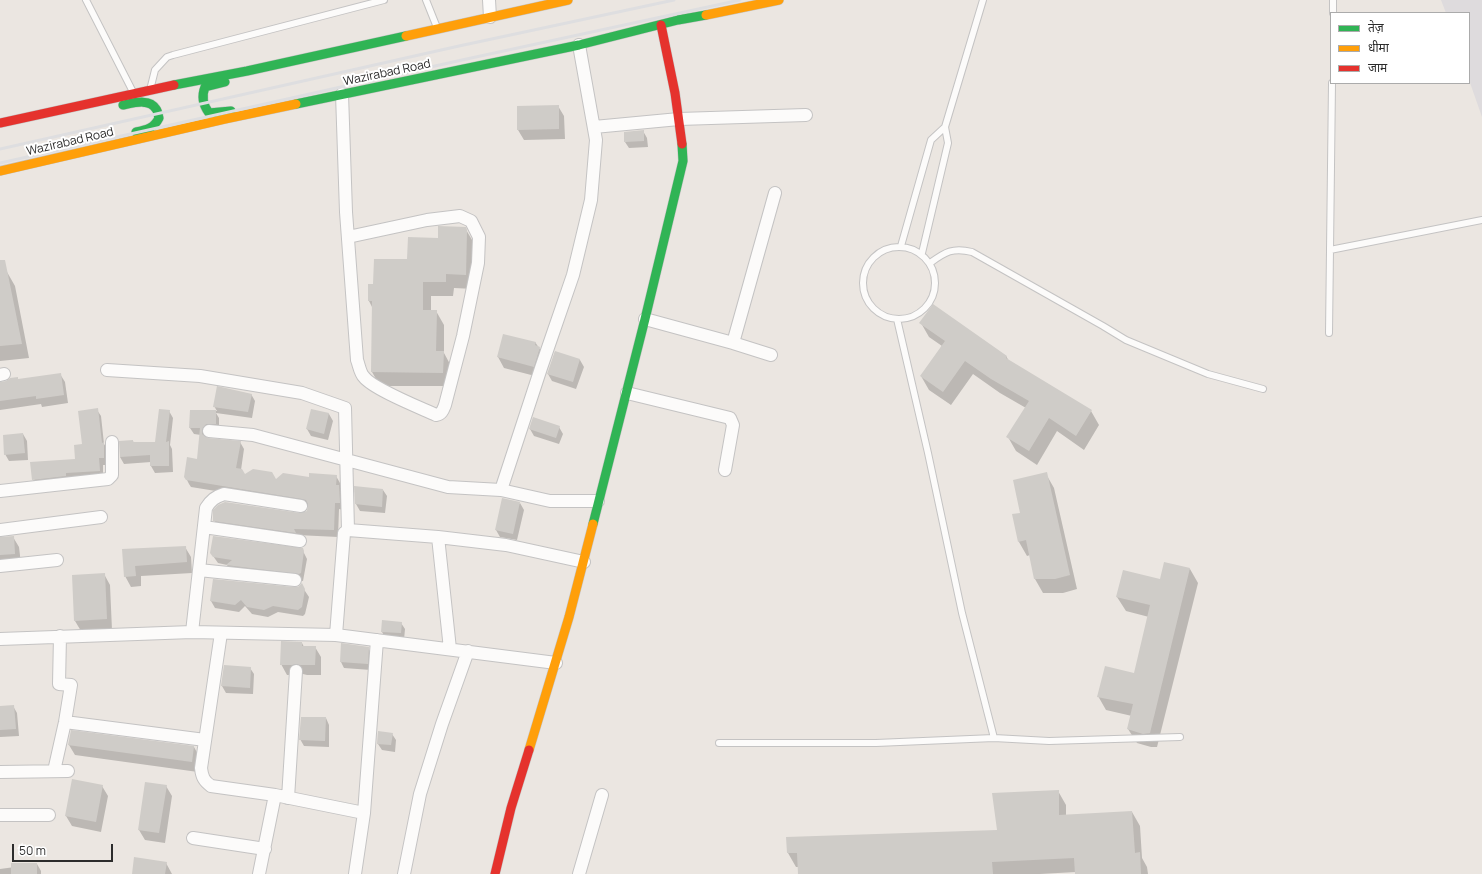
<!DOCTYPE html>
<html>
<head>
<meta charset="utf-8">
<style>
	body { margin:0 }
	#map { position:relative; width:1482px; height:874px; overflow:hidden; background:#ebe6e1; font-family:Manrope,"Noto Sans Devanagari",sans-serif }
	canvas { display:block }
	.legend { position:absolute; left:1330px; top:12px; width:140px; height:72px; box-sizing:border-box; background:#fff; border:1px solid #ababab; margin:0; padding:5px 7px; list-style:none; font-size:12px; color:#2c2c2c }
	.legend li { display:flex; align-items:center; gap:8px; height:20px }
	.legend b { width:20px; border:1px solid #ababab }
	.scale { position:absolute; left:12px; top:844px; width:101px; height:18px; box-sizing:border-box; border:2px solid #2c2c2c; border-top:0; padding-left:5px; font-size:12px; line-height:14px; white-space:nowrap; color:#2c2c2c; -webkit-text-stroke:3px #fff; paint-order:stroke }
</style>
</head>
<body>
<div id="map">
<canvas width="1482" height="874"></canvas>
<ul class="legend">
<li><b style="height:5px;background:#30b455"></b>तेज़</li>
<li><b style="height:5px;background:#ff9f0a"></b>धीमा</li>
<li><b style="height:5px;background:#e5322d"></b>जाम</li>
</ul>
<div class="scale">50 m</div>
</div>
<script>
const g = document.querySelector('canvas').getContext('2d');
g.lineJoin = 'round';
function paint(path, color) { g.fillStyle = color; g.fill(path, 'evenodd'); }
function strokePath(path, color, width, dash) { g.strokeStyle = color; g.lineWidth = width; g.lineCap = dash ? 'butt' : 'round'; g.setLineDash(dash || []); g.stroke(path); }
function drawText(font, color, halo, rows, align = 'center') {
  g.font = font + ' Manrope,sans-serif'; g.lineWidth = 4; g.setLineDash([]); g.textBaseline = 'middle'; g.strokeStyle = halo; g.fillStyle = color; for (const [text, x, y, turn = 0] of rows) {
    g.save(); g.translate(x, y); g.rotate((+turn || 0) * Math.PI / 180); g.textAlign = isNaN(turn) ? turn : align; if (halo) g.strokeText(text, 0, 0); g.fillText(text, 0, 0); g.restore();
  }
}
const industrial = new Path2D(`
	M1441,0H1482V117L1469,80V13H1446Z`);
const shadow = new Path2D(`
	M558,106L564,116L565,139L524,140L518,130V107Z
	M643,131L647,138L648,147L629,148L625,142Z
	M465,228L475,245L474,289L454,288L453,296H431V311H436L444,325V353L451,366V386H380L372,372L373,309L369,301L374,285L438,239Z
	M7,272L15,286L29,358L0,361V274Z
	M921,323L1006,356L1009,361L1091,411L1099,425L1084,450L1057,431L1037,465L1016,451L1008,437L1026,408L1000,393L973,374L951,405L929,390L921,376L942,346L929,337Z
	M535,342L546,358L539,377L504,368L498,357Z
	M555,352L580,360L584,367L576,389L552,381L548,374Z
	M60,374L65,382L68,403L42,407L41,404L0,410V383Z
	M251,394L255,401L252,418L216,413L219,418V431H209L205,437L208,439L240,442L244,449L241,470L245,476L276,480L336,476L340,483V488L343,493V510L339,509L338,537L297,535L218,527L214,520L300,514L307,512L309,506L191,487L189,484L185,476L198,460L201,435L194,434L190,428L191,411H217L214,406Z
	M97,410L101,416L104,444L108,450V465H103V478L37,486L33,480L76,459Z
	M312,410L329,414L333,421L328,440L311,436L307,429Z
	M169,411L173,418L170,445L172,449L173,472L155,473L151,466V462L124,464L120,457V442L133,441L134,443H156Z
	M559,427L563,434L559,444L534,436L530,429Z
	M23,434L27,441L28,460L9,461L5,454Z
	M1046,474L1054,488L1077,589L1063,593H1043L1035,579L1030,555L1027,556L1019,542L1021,513Z
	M383,490L387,496L385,513L360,511L356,504Z
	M520,503L524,510L517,540L500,537L496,530Z
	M13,537L19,547L21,564L0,566V538Z
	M185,547L191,557L192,573L141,576V586L131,587L125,576L123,550Z
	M302,549L307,559L303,581L231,572L227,565L218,563L211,553Z
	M1190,569L1198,583L1157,747H1151L1137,743L1128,729L1132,716L1106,710L1098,696L1135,674L1149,617L1126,611L1117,597Z
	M104,574L110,585L112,630L81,631L75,621Z
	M301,585L309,597L305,614L303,616L278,612L268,617L252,614L245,606L239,612L215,608L211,601L299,588Z
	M401,623L405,629L404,640L386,639L382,632Z
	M302,643L304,647H315L321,657V675H307L303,674L298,675H287L281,664Z
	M368,648L372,655L371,670L344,668L341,662Z
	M225,666L250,668L254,674L253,694L226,693L222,686Z
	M13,706L17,713L19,736L0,737V707Z
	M326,718L329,725V747L304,746L300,739Z
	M392,734L396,740L395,752L382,750L378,744Z
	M69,745L194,747L200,758L198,772L75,755Z
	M102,786L108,796L101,832L72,826L66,816Z
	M166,786L172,796L165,843L145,840L139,830Z
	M1058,791L1066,805V816L1132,812L1140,826L1142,858L1147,867L1148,874H1076V872L1040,874H799V867H796L788,853L787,838L998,831Z
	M166,863L172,874H133Z
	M37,864L41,871V874H0V869Z`);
const building = new Path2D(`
	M559,105V129L517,130V106Z
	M644,130V141L624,142V132Z
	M438,226L466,227L467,230L466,275L446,274V282H423V310H437L436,351H444L443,373L371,372L372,301H368V284H373L374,259H407L408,237L438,238Z
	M0,260H5L22,344L0,346Z
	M933,304L1007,356L1006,358L1092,410L1076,436L1049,418L1029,451L1006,437L1029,401L991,379L965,361L943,392L920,376L945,341L919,323Z
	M503,334L536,342L535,345L540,347L534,367L497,357Z
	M555,351L580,359L573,382L547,374Z
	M61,373L64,395L36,399V396L0,401V382L6,381L10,378L18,377V379Z
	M217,386L252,394L248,412L213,407Z
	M98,408L102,443L104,442V458H99L100,471L66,473V476L32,480L30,462L75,459L74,445L82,444L78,411Z
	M159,409L170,410L166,442L169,441V466H150V455L120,457L119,441L133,440V442H155Z
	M311,409L329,413L324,434L306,429Z
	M190,410H216V424H206L202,430V434L208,438L241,441L236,468L242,469L245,474L253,469L272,472L276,479L283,473L309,477V473L337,475L336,485H339L340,503H335L334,530L294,529L296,533L213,521V510L218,505L225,502L300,513L307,511L308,504L306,500L302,499L186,480L184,477L187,457L197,459L200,428H189Z
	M533,417L560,426L556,438L529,429Z
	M23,433L25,453L4,455L3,435Z
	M1047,472L1070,575L1055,579H1034L1026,540L1018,542L1012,514L1020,513L1013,480Z
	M354,486L383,489L382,507L355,504Z
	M502,498L520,502L513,534L495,530Z
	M14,536L15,554L0,555V537Z
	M213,536L303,548L304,551L301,573L299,574L226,565L232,560L213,557L210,553Z
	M186,546L187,562L135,566L136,576L124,577L122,549Z
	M1164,562L1190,568L1150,733L1143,734L1127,729L1133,704L1097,697L1105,666L1134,673L1150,605L1116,597L1123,570L1160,579Z
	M105,573L107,619L74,621L72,575Z
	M213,579L294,587H298L302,583L305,589L302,607L298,610L273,606L264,610L247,607L241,600L235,605L210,601Z
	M382,620L402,622L401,633L381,632Z
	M281,641L302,642V646H316L315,665H300L296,664L292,665H280Z
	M341,643L369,647L368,664L340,662Z
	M224,665L251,667L250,688L221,686Z
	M14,705L16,729L0,730V706Z
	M301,717H326L325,741L299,740Z
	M71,730L194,746L192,762L68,745Z
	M378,731L393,733L391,745L377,744Z
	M72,779L103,785L96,822L65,816Z
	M145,782L167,785L159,833L138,830Z
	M1059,790V815L1132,811L1135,853L1140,852L1141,874H1075L1074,858L992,862L993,874H798L797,853H787L786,837L997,830L992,793Z
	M134,857L167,862L165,874H132Z
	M11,863H37V874H11Z`);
const lane = new Path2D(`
	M86,0L132,90
	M426,0L436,25
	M1333,0V13
	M151,86L155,70L167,57L173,55L384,0
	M901,246L931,140L945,127
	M863 283a36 36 0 1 1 72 0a36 36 0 1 1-72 0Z
	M1330,250L1482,220
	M922,253L948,143L945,127L983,0
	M930,263C945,252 953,247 972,252L1103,326L1126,340L1208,374L1263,389
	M1329,333L1332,83
	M994,738L1049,741L1180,737
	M719,743H876L994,738L962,613L928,453L897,319`);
const street = new Path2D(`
	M489,0L490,17
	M342,94L346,212L357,360C359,365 360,373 364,377C373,389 421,408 436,415C442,414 443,410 445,405L463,336L478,263L479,237L471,221L460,216L427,220L348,237
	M594,127L679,119L806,115
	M645,319L733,343L771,355
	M733,343L775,193
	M107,370L200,376L302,393L345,408L348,530
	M0,375L4,374
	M627,393L730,418L733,425L725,470
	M209,431L253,435L448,487L501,490L550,501H598
	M501,490L541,368L573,275L591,200L596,140L579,45
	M0,491L108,479L112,475V442
	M204,527L300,541
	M0,530L101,517
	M438,537L450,649
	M0,566L57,560
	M199,570L295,580
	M192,632L206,508C211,500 215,497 224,494L301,506
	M221,633L201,768C202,777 204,781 211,786L275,795L364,813
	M336,635L344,533L348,530L438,537L506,545L584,562
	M0,639L192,632L336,635L556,663
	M65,722L205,740
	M54,771L65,722L71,685L59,684L60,636
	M0,772L68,771
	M288,798L296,671
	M0,815H49
	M193,838L265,849
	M259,874L275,795
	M355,874L364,813L377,640
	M404,874L420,794L442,724L468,651
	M579,874L602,795`);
const fast = new Path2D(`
	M225,82L205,87C201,97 203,105 209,113L231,111
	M174,85L247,71L406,36
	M296,104L579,45L678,20L706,15
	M123,105C133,103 150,98 156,109C158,111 158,115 159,118C154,128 147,130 136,132
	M593,524L645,319L683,161L682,144`);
const slow = new Path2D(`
	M706,15L779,0
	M406,36L568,0
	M0,171L225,119L296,104
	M529,750L569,617L593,524`);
const jam = new Path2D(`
	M661,25L675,93L682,144
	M0,123L174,85
	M495,874L511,808L529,750`);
const rail = new Path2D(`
	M0,149L459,46L674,0
	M0,163L462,60L740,0`);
const streetNames = [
	["Wazirabad Road",387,73,-12],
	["Wazirabad Road",70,142,-13]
];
paint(industrial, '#dedbdd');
paint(shadow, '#0003');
paint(building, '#cfccc8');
strokePath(lane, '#c4c3c3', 8);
strokePath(street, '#c4c3c3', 14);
strokePath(fast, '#c4c3c3', 10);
strokePath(slow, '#c4c3c3', 10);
strokePath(jam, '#c4c3c3', 10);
strokePath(lane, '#fcfbfa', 6);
strokePath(street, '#fcfbfa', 12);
strokePath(fast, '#30b455', 9);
strokePath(slow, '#ff9f0a', 9);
strokePath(jam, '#e5322d', 9);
strokePath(rail, '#dedee0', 3);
drawText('12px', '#2c2c2c', '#fff', streetNames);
</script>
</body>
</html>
